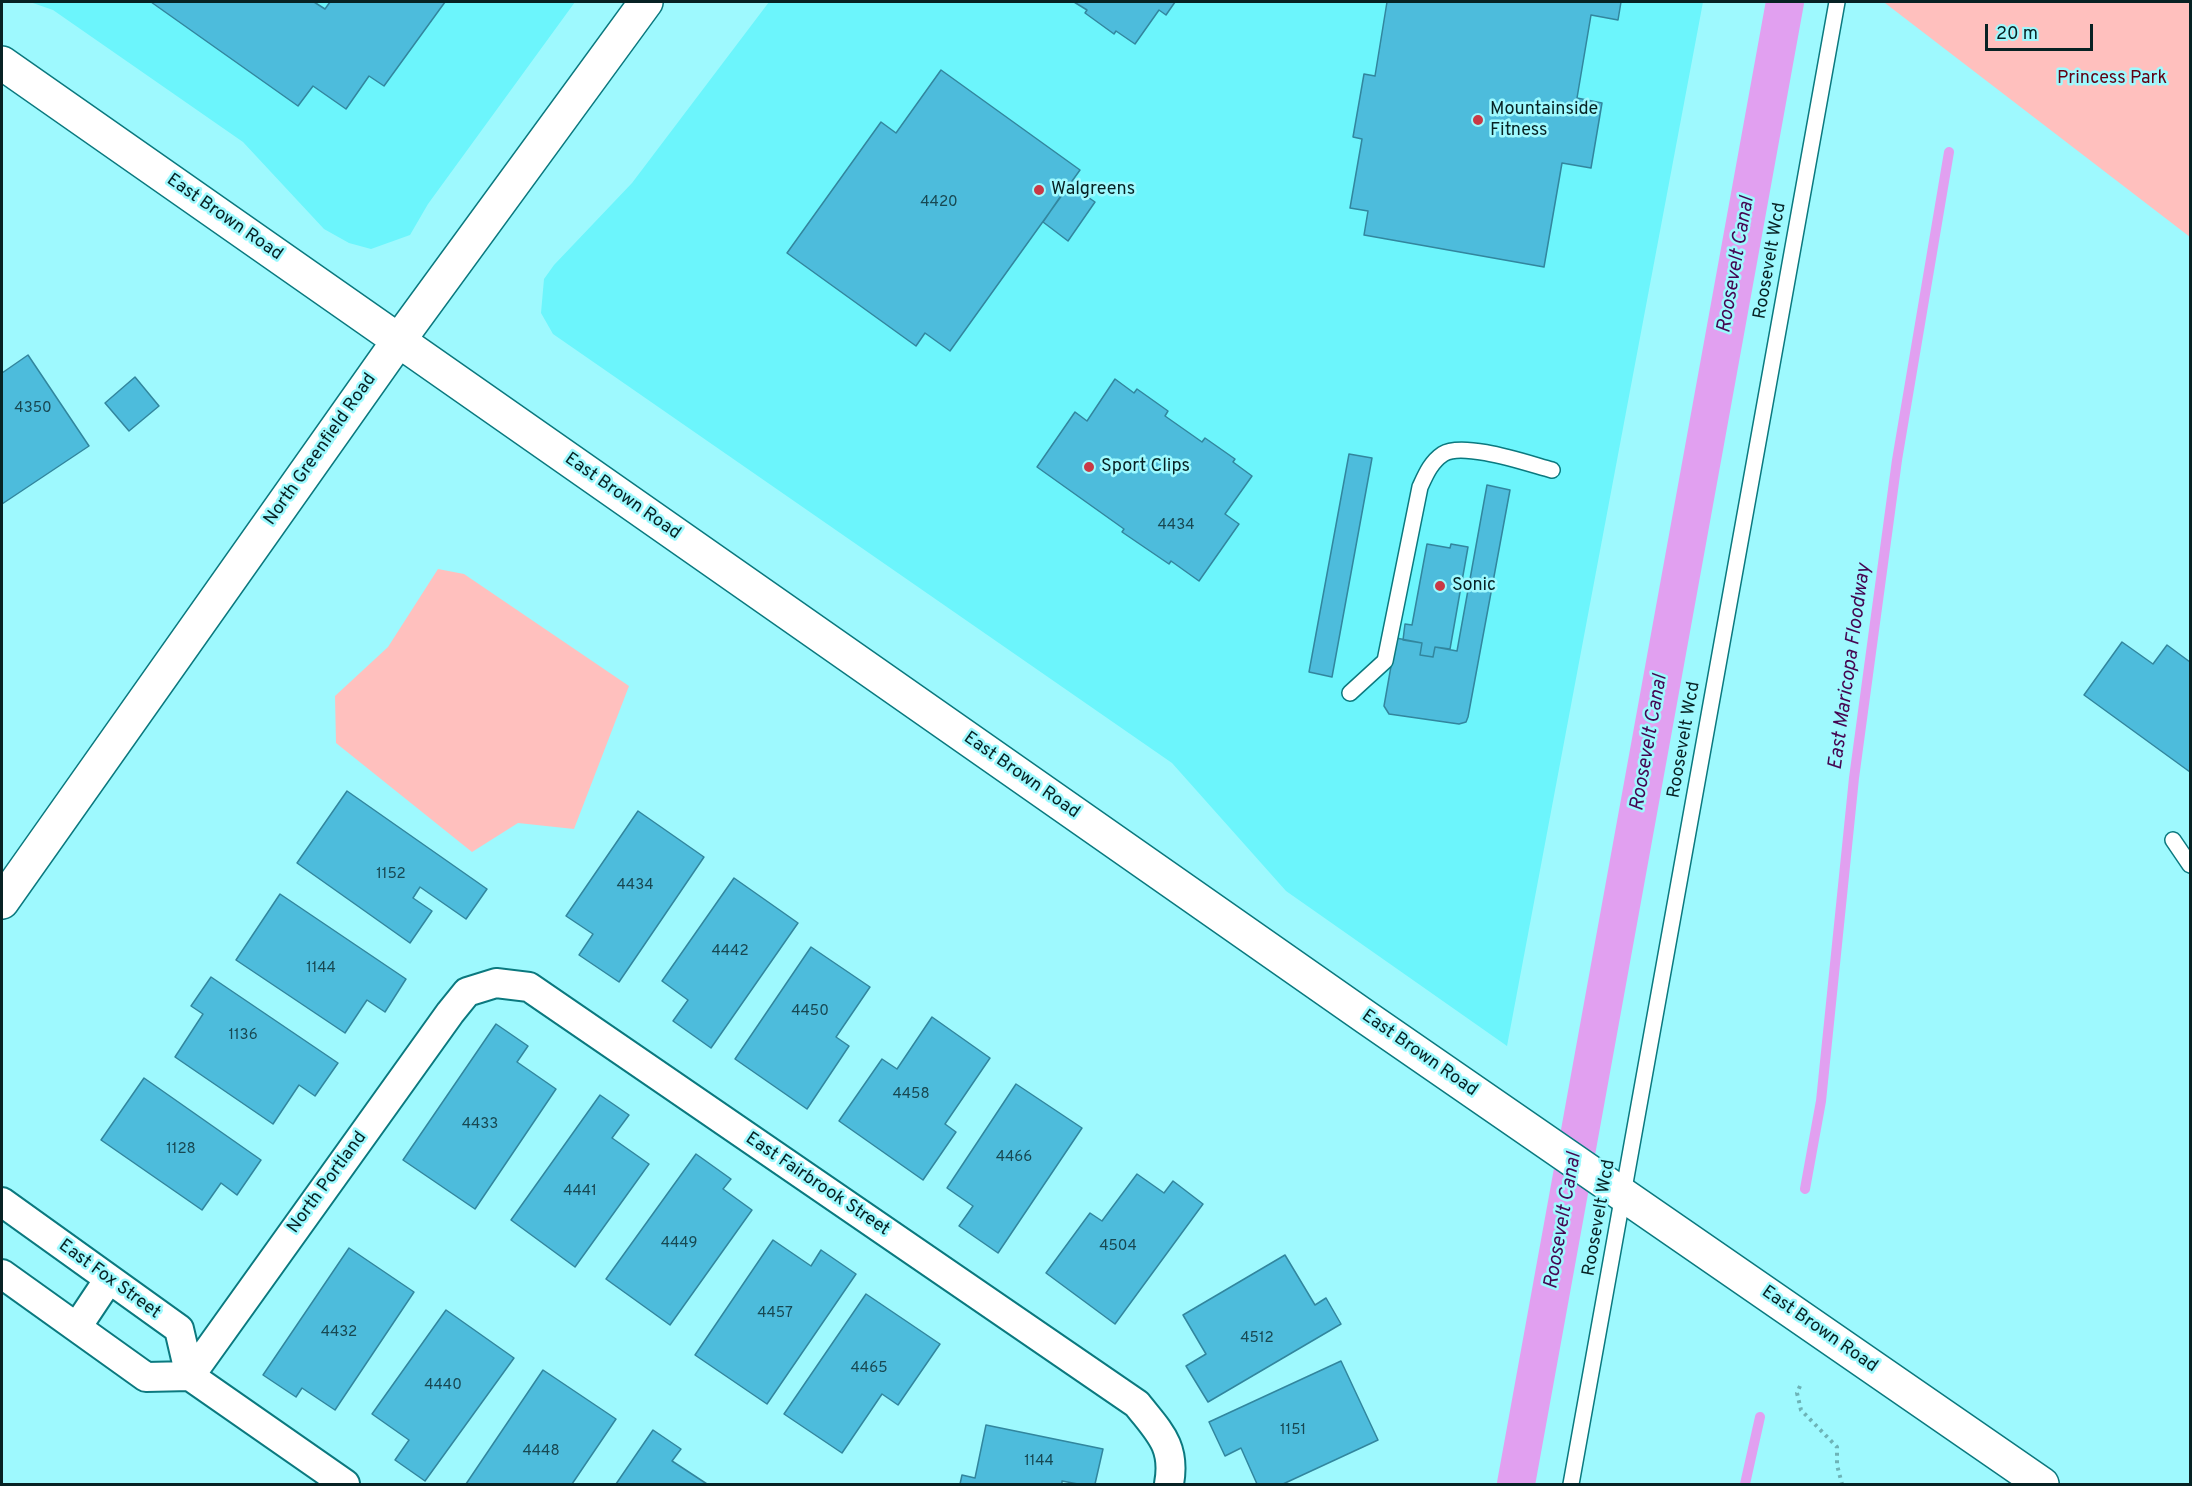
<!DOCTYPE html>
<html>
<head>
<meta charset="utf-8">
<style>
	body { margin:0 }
	#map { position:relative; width:2192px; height:1486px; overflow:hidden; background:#9ef9fe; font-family:Overpass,sans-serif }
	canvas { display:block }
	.frame { position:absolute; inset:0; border:3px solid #072224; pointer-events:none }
	.scale { position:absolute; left:1985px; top:24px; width:108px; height:27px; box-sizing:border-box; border:3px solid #072224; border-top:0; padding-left:8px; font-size:18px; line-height:21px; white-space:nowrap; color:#072224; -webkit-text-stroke:4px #9ef9fe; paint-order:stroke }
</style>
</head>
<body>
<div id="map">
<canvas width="2192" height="1486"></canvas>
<div class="frame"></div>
<div class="scale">20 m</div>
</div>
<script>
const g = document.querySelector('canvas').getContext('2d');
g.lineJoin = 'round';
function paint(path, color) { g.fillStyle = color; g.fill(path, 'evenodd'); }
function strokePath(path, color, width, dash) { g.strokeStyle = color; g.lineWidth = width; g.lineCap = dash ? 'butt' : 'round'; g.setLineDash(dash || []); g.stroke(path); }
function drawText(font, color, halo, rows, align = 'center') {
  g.font = font + ' Overpass,sans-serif'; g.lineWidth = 5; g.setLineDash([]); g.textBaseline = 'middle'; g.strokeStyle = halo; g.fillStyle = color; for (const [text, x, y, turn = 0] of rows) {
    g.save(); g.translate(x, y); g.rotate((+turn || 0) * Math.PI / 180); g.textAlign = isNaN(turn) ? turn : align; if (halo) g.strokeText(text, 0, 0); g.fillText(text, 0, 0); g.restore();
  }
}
const built = new Path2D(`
	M30,2H575L428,204L410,235L371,249L349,243L324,229L243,142L53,10Z
	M769,2H1703L1507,1046L1286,891L1172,763L553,334L541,313L544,279L554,265L632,183Z`);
const green = new Path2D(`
	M1885,2H2190V237L1885,3Z
	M438,569L464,574L629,686L574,829L518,823L472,852L336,743L335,696L388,647Z`);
const stream = new Path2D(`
	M1805,1189L1821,1101L1854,778L1897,460L1949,152
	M1745,1484L1760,1417`);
const canal = new Path2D(`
	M1516,1484L1785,2`);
const building = new Path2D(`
	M151,2H314L325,9L330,2H445L384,86L369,76L346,109L313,86L298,106Z
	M1074,2H1175L1166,15L1159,10L1135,44L1116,31L1114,34L1085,13L1087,10Z
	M1387,2H1621L1618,20L1591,15L1577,98L1602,103L1591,168L1562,163L1544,267L1364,235L1368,211L1350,208L1362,139L1353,137L1364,74L1375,76Z
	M941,70L1080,170L950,351L925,333L916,346L787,253L881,122L896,133Z
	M1069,184L1095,202L1068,241L1043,222Z
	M28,355L89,446L2,504V373Z
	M135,377L159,406L129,431L105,403Z
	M1115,379L1134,393L1137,389L1168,411L1165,416L1202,442L1205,438L1235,459L1233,462L1252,476L1225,514L1239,524L1199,581L1171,561L1169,564L1122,532L1124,529L1037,467L1075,412L1087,421Z
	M1349,454L1372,458L1332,677L1309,672Z
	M1487,485L1510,490L1468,717L1466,722L1459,724L1389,714L1384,706L1396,638L1422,643L1420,655L1433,657L1435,647L1457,651Z
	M1427,544L1450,548L1451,544L1468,547L1450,649L1435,647L1433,657L1420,655L1422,643L1403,640L1405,624L1412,625Z
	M2122,642L2153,664L2167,645L2190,662V772L2084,695Z
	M347,791L487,889L466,919L420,887L413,898L432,911L410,943L297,863Z
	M638,811L704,857L619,982L579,955L593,934L566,916Z
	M734,878L798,923L711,1048L673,1021L688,1000L662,981Z
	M280,894L406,979L385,1012L367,1000L345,1033L236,960Z
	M811,947L870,987L836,1037L849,1046L807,1109L735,1059Z
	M211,977L338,1063L315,1096L299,1085L273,1124L175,1057L203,1014L191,1006Z
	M932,1017L990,1058L945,1124L956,1132L923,1180L839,1121L882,1059L897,1069Z
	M496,1024L528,1046L517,1062L556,1089L475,1209L403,1160Z
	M144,1078L261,1160L237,1195L221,1183L202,1210L101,1140Z
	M1016,1084L1082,1128L998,1253L959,1226L973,1206L947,1188Z
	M600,1095L629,1115L612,1138L649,1164L575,1267L511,1220Z
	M696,1154L731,1179L723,1189L752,1210L670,1325L606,1279Z
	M1137,1174L1164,1193L1173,1181L1203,1204L1115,1324L1046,1273L1090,1213L1102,1221Z
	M773,1240L811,1266L821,1250L856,1274L767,1404L695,1355Z
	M349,1248L414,1292L335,1410L302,1388L296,1397L263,1375Z
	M1285,1255L1315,1305L1326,1298L1341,1324L1208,1402L1186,1366L1206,1354L1183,1315Z
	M866,1294L940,1344L898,1405L882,1394L842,1453L784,1414Z
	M446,1310L514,1358L425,1481L395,1460L409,1440L372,1414Z
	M1341,1361L1378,1440L1283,1484H1257L1241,1448L1225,1456L1209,1422Z
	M543,1370L616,1419L572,1484H466Z
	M986,1425L1103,1449L1095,1484H1078L1062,1481V1484H960L962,1475L975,1478Z
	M653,1430L681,1449L672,1461L707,1484H616Z`);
const path = new Path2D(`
	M1800,1386L1797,1393L1801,1410L1837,1447V1465L1842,1484`);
const lane = new Path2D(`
	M1350,693L1385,661L1420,487C1426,474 1431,462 1443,454C1463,441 1529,464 1552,470
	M2173,840L2190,865
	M1571,1484L1837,2`);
const street = new Path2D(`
	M2,1202L179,1329L190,1376
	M2,1274L146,1377L190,1376L345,1484
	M77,1327L109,1279
	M190,1376L450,1013L467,992L496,983L529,987L1137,1404C1159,1432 1176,1446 1169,1484`);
const secondary = new Path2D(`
	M2,63L1367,1018L2042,1484
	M2,902L399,340L646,2`);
const markers = [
	[1478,120,6,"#c93946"],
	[1039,190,6,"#c93946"],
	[1089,467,6,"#c93946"],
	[1440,586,6,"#c93946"]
];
const numberNames = [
	["4420",939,203],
	["4350",33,409],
	["4434",1176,526],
	["1152",391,875],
	["4434",635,886],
	["4442",730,952],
	["1144",321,969],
	["4450",810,1012],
	["1136",243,1036],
	["4458",911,1095],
	["4433",480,1125],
	["1128",181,1150],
	["4466",1014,1158],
	["4441",580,1192],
	["4449",679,1244],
	["4504",1118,1247],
	["4457",775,1314],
	["4432",339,1333],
	["4512",1257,1339],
	["4465",869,1369],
	["4440",443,1386],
	["1151",1293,1431],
	["4448",541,1452],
	["1144",1039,1462]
];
const parkNames = [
	["Princess Park",2112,79]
];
const poiNames = [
	["Mountainside",1490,110],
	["Fitness",1490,131],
	["Walgreens",1051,190],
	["Sport Clips",1101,467],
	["Sonic",1452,586]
];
const streetNames = [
	["East Brown Road",224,218,35],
	["Roosevelt Wcd",1771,261,-80],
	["North Greenfield Road",321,450,-55],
	["East Brown Road",622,497,35],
	["Roosevelt Wcd",1685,740,-80],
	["East Brown Road",1021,776,35],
	["East Brown Road",1419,1054,35],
	["North Portland",328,1183,-54],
	["East Fairbrook Street",817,1185,34],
	["Roosevelt Wcd",1600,1218,-80],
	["East Fox Street",109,1280,36],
	["East Brown Road",1819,1330,35]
];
const waterNames = [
	["Roosevelt Canal",1737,265,-80],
	["East Maricopa Floodway",1851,667,-82],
	["Roosevelt Canal",1650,743,-80],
	["Roosevelt Canal",1564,1221,-80]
];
paint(built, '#6cf5fc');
paint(green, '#ffc0be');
strokePath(stream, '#e1a0f0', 10);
strokePath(canal, '#e1a0f0', 38);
paint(building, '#4dbcdc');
strokePath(building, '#32869e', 1.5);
strokePath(lane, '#0b797f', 18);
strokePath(street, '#0b797f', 32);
strokePath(secondary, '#0b797f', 36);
strokePath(path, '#6db3b7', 4, [3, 4.5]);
strokePath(lane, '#fff', 15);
strokePath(street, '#fff', 28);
strokePath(secondary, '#fff', 33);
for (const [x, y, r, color] of markers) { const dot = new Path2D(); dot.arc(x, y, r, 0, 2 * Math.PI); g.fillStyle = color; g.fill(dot); strokePath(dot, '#9ef9fe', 2); }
drawText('15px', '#184852', null, numberNames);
drawText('18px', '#620012', '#9ef9fe', parkNames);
drawText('18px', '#072224', '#9ef9fe', poiNames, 'left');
drawText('18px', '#072224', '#9ef9fe', streetNames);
drawText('italic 20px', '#450651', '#9ef9fe', waterNames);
</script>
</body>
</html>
